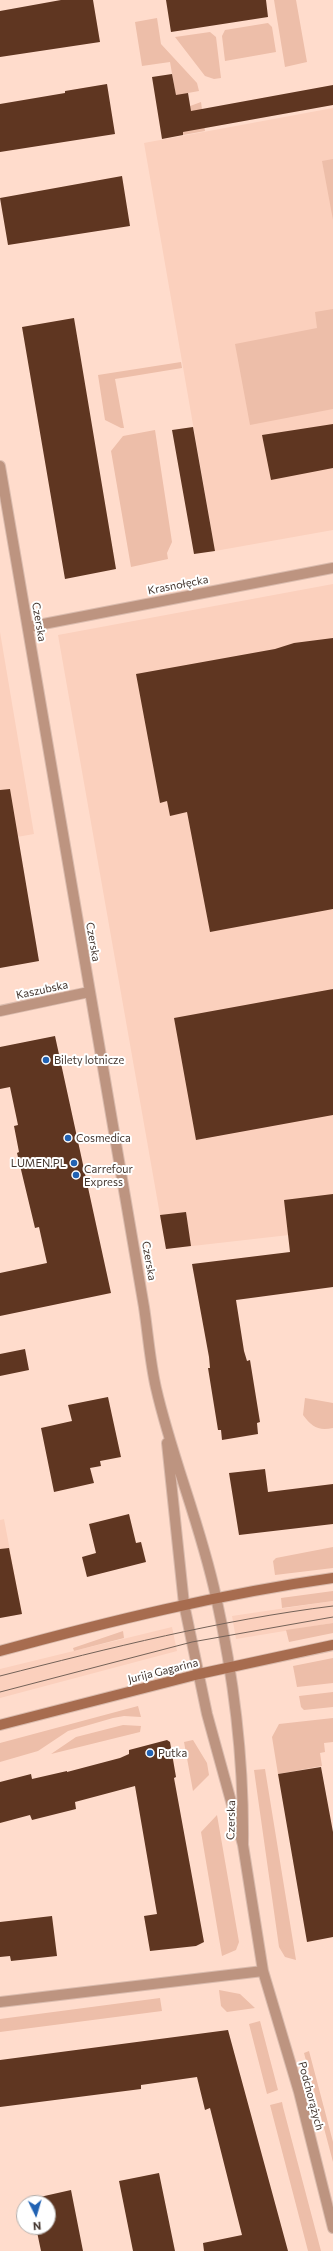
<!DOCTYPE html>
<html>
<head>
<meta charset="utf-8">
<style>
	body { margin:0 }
	#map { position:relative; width:333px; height:2251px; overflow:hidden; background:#ffdccc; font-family:Commissioner,sans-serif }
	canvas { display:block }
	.north { position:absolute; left:16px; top:2195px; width:40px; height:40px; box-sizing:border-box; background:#fff; border:1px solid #b4afac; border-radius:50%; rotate:175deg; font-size:11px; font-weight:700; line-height:16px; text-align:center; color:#443730 }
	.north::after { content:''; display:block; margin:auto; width:14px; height:18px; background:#2162b3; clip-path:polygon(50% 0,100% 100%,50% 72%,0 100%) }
</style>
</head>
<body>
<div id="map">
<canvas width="333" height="2251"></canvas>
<div class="north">N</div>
</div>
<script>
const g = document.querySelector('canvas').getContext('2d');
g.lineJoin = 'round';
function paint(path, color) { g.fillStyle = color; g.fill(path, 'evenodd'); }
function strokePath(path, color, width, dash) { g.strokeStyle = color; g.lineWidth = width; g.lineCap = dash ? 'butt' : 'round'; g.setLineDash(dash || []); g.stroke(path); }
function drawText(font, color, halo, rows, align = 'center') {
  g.font = font + ' Commissioner,sans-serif'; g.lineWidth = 4; g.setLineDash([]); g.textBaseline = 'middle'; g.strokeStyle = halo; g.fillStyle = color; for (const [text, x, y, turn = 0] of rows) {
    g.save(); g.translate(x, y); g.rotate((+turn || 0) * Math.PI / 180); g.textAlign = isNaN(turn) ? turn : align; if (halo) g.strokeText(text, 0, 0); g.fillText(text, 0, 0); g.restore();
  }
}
const built = new Path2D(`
	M333,108V530L215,551L144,143Z
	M333,584V1230L166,1249L58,635Z
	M0,632L34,834L0,840Z
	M4,1519L22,1614L0,1618V1520Z
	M333,1601V1623L236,1639L232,1616Z
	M172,1627L177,1651L0,1698V1669Z`);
const green = new Path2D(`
	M274,0H296L307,62L285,67Z
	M157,18L161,44L197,83L199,91L188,93L182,109L201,102L205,131L183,135L170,62L142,66L135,22Z
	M268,23L272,27L276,52L225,61L222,36L225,30Z
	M210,32L216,37L221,78L214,79L205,76L175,37Z
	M333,159V220L322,161Z
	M333,309V409L250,425L235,344L317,328L315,312Z
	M181,362L182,368L115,379L124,428H121L105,420L98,375Z
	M155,430L172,542L167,553L168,559L131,567L111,451L123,436Z
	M305,1398L333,1403V1428C318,1431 312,1427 303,1415Z
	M333,1547V1568L275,1575L273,1561L276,1558Z
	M333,1591V1601L282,1608L281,1598Z
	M333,1623V1633L289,1642L286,1630Z
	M123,1631L124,1638L74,1651L73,1648Z
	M333,1658V1683L297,1687L293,1666Z
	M333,1692V1707L304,1710L301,1707L299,1696Z
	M138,1706L141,1717L124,1716L113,1718L68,1731L38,1751L0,1762V1743Z
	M333,1718V1742L324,1743L325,1752L320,1753L322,1766L278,1774L272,1737L279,1724Z
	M123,1725L141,1726L140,1732L51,1754L76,1737Z
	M193,1740L207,1763L209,1775L193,1791L184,1742Z
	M265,1769L296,1960L285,1957L279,1947L254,1770Z
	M217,1815L239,1942L236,1950L222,1956L201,1832Z
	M219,1990L240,1994L255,2008L227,2012L221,2006Z
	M160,1998L162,2011L0,2032V2019Z
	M260,2021L278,2090L267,2094L249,2024Z
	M309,2051L333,2142V2162L304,2053Z
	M282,2102L283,2107L321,2251H308L270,2105Z`);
const building = new Path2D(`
	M61,0H93L100,42L0,57V11Z
	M166,0H266L268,17L171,32Z
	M172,74L176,95L188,93L191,111L333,85V105L183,132V135L162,139L152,77Z
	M107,84L115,134L0,152V104L65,93V91Z
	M122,176L130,226L8,245L0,198Z
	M74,318L116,569L65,579L22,327Z
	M333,424V468L271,480L262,435Z
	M193,427L215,551L194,554L172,430Z
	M333,638V909L210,932L187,812L170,816L167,801L160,803L136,674L275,649L294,643Z
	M10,789L39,961L0,968V790Z
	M333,989V1115L196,1140L174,1018Z
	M55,1036L111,1293L0,1316V1273L47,1263L39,1227L35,1228L17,1153L19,1152L14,1126L18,1125L10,1087L0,1089V1047Z
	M333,1194V1287L236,1300L244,1351L247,1361L250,1360L260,1422L257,1423L258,1434L222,1440L221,1430H218L208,1368H210L209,1357L192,1264L290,1252L284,1200Z
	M186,1212L191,1246L166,1249L160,1215Z
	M25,1349L29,1370L0,1376V1354Z
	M108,1397L121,1457L100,1461L101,1466L90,1468L94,1483L54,1492L41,1428L72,1421L68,1405Z
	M265,1469L268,1492L333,1484V1524L239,1535L229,1473Z
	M129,1514L136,1543L141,1542L146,1562L87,1577L82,1557L96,1553L89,1524Z
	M9,1548L22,1614L0,1618V1549Z
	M167,1740L170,1742L176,1777L174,1778L204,1942L196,1946L150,1951L144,1916L157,1914L135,1786L75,1802L76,1809L32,1820L30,1815L0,1823V1782L31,1774L32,1779L67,1771V1772L120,1758L129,1754V1750Z
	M321,1767L333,1832V1937L307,1942L278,1774Z
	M52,1916L57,1956L11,1961L10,1956L0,1957V1922Z
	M228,2030L288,2251H204L203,2243L242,2235L210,2108L205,2110L197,2077L141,2085V2089L0,2107V2060Z
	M159,2173L175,2251H133L119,2181Z
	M71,2190L83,2251H41L36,2227H48V2203H32L31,2199Z`);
const minor = new Path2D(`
	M0,466L144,1307C148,1334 150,1362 156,1388C172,1458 201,1526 216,1597C234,1678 244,1761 243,1845
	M28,627L333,568
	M0,1011L89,992
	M167,1443L184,1604L207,1714L243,1845L263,1971L299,2092L333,2228
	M0,2002L263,1971`);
const secondary = new Path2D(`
	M0,1651C110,1621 220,1594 333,1578
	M0,1725L199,1674L333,1645`);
const tram = new Path2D(`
	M0,1676C110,1648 220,1620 333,1606
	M0,1692L192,1642L333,1617`);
const markers = [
	[46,1060,4,"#2162b3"],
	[68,1138,4,"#2162b3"],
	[74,1163,4,"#2162b3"],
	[76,1175,4,"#2162b3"],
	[150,1753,4,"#2162b3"]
];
const streetNames = [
	["Krasnołęcka",178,585,-11],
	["Czerska",39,622,80],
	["Czerska",93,942,80],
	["Kaszubska",42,990,-12],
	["Czerska",149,1261,80],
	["Jurija Gagarina",163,1671,-14],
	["Czerska",231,1820,-89],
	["Podchorążych",311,2096,75]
];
const poiNames = [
	["Bilety lotnicze",54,1060],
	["Cosmedica",76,1138],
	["LUMEN.PL",66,1163,"right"],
	["Carrefour",84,1169],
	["Express",84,1182],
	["Putka",158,1753]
];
paint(built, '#fbd0bd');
paint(green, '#edbea9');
paint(building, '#5f3621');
strokePath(minor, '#dabbad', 12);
strokePath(secondary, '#dabbad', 12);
strokePath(minor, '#bd9480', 10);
strokePath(secondary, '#a76c4f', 10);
strokePath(tram, '#746258', 1);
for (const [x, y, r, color] of markers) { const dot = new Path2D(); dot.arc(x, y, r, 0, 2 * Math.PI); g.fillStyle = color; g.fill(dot); strokePath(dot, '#fff', 1.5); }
drawText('11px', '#443730', '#fff', streetNames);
drawText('11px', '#443730', '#fff', poiNames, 'left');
</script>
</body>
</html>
